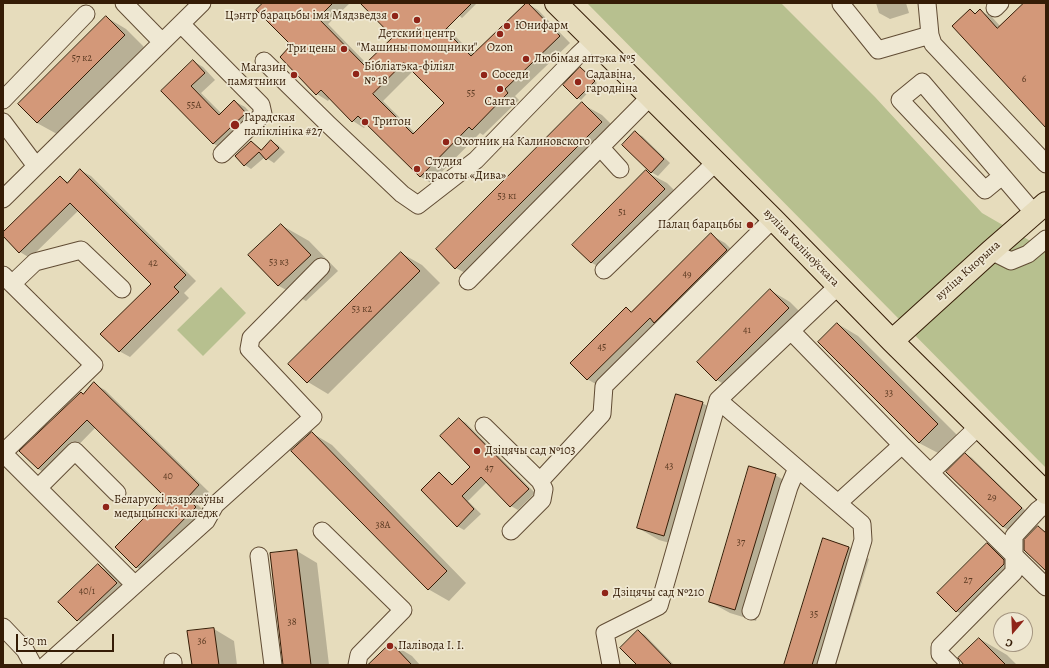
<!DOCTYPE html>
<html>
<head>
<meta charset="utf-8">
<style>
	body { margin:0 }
	#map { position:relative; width:1049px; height:668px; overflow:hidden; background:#e6dcbc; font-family:Alegreya,serif }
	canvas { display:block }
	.frame { position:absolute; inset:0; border:4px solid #351c06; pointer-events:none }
	.north { position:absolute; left:993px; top:612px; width:40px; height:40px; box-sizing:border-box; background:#efe8d3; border:1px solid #a59681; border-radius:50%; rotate:199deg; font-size:11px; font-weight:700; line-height:16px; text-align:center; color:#351c06 }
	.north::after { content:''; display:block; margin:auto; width:14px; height:18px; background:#8f2418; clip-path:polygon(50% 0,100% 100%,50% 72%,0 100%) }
	.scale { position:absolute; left:16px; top:634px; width:98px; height:18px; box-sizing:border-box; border:2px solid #351c06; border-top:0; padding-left:5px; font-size:12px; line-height:14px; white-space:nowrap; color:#351c06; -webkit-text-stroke:3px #efe8d3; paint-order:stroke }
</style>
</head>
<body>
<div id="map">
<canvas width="1049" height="668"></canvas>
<div class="frame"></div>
<div class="north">С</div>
<div class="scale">50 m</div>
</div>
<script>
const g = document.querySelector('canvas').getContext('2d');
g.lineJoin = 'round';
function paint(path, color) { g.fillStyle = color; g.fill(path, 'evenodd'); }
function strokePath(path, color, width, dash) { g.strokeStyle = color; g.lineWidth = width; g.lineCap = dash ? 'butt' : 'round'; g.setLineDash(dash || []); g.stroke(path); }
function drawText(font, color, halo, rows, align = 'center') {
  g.font = font + ' Alegreya,serif'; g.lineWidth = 3.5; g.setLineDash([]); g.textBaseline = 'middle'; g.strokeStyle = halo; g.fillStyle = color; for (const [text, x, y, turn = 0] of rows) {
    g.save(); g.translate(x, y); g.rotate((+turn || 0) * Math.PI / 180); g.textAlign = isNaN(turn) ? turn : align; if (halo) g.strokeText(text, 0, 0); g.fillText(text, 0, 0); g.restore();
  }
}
const green = new Path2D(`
	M587,3H781L875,97L982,213L1046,250V468Z
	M221,287L246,313L203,356L177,330Z`);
const shadow = new Path2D(`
	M264,3H350L328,24L367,64L395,37L361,3H421L456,35L455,36L474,55L527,3L538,10L570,43L515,96L519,100L483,135L480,133L431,183L421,177L367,124L364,128L353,121L330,98L328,101L317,94L281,57L292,45ZM413,71L445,103L415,133L383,101Z
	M446,3H477L462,18Z
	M876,3H906L909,13L890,19L879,13Z
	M1026,3H1046V126L970,10L977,14L980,11L992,17L1000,26Z
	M106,17L126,29L144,47L57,134L37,123Z
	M193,61L203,67L215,80L201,93L222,114L234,101L245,107L256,119L225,150L214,144L162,91Z
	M580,68L597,83L581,100L578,98Z
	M582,104L602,115L621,134L476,279L456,268Z
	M635,133L642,136L670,163L658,176L651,172Z
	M271,141L278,145L285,152L274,163L265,157L251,169L245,165L236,156L252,142L262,150Z
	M80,170L91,176L196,281L184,293L189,298L130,357L119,351L152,284L79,210L30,258L20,252L3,235L60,177L68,182Z
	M646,172L667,183L685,201L612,274L592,263L574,245Z
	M281,225L309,241L338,271L306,301L279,286L250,255Z
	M711,235L725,243L741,259L601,387L587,379L627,309L632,312Z
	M401,253L422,265L440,283L328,394L308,382L290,364Z
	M770,290L790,302L808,320L737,392L717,380L698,362Z
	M838,324L858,336L958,436L940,454L919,443L820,342Z
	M94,384L105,390L209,492L197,504L206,513L147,573L136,567L166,497L96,427L49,475L38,469L83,395Z
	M702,403L723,414L684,547L659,540L638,528Z
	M459,419L466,423L535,493L518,510L511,506L487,482L468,501L481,514L464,530L457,526L440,474L446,478L453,485L472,467Z
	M312,433L332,445L466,583L449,601L428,589Z
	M966,454L972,458L1028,513L1010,531L1003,527Z
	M775,475L796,487L756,621L730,613L710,602Z
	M987,544L994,548L1011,564L963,615L956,611Z
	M849,547L869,559L836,665H785Z
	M297,551L317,563L329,665H284Z
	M98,565L108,571L126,589L88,626L78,620L59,602Z
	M214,629L234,641L237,665H192L188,632Z
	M638,631L645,635L674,665H638Z
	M980,639L1007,655L1017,665H966Z
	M392,644L412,656L420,665H374Z`);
const building = new Path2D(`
	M263,3H333L318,18L364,65L393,37L360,3H472L445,30L471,56L526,3H528L560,36L505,89L508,93L472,130L469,127L420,177L358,116L352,122L321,90L316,95L280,57L291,45L256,10ZM404,63L444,103L413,134L373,94Z
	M1024,3H1046V128L952,26L970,9L975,14L980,9L997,28Z
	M106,16L125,35L37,123L18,104Z
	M193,60L205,73L191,86L219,115L234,100L246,113L213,144L161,91Z
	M580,67L595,81L577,99L563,85Z
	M582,102L602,122L455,269L436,249Z
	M635,131L664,159L651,173L622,145Z
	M271,140L279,148L266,160L259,152L244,166L235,156L251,141L261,150Z
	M80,169L186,275L174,287L179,292L119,352L100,334L151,284L70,203L19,253L3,236V232L60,176L67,183Z
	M646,170L665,189L591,263L572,245Z
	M281,224L311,255L278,286L248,255Z
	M711,233L727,250L654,323L650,318L587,380L570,363L626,307L631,312Z
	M401,252L420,271L307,383L288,364Z
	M770,289L789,308L716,381L697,362Z
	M837,323L938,424L919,443L818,342Z
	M94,382L199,485L187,498L196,507L136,568L115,547L165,497L87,420L38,469L19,451L81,392L83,394Z
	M676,394L703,402L664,536L637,528Z
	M459,418L529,489L510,507L481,477L462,496L474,509L457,527L421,490L439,472L452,485L470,467L440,436Z
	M312,432L447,571L428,590L291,451Z
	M965,453L1022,508L1003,527L946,472Z
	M749,466L776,474L735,610L709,602Z
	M1038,526L1046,533V571L1024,550V540Z
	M823,538L849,547L844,562L812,665H784Z
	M987,543L1004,560V564L956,612L937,593Z
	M297,550L311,665H283L270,553Z
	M98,564L117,583L77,621L58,602Z
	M214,628L219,665H192L187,631Z
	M638,630L672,665H637L620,648Z
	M979,638L1006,665H964L958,658Z
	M391,643L412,665H368Z`);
const minor = new Path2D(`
	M124,3L162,42
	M927,3L930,35L933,44L1046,164
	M841,4L878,50L930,35
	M995,8L1000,3
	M181,24L261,105L263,114L222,154
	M264,61L328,124L402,194L418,205L476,160L578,55L594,40
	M3,100L86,14
	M3,122L36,166
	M600,147L620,169
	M1002,176L985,190L900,100L922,82L1034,213
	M3,199L202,3
	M991,251L1011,261L1028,254L1046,239
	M604,270L716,162
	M3,275L94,365L3,453
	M468,281L650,97
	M12,284L35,262L81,250L122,289
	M791,331L902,445L1046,587
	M718,400L862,524L863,540L826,665
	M484,426L540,481L544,489L542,500L511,531
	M3,453L135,585
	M931,472L978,427
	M540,481L602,414L604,386L773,219
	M38,488L75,451L117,493
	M838,503L902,445
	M322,531L403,610L359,655L357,665
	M259,556L273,665
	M751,611L789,487L797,468
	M3,627L25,650L33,665
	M173,662V665
	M46,665L206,521L215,505L313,417L249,349L251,338L321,267
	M611,665L605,633L659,606L718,400L838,286
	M951,665L940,654V647L1014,572V536L1038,510L1046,504`);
const major = new Path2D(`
	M556,3L773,219L892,341L1046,493
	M892,341L991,251L1046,203`);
const markers = [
	[395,16,4,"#8f2418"],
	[417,20,4,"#8f2418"],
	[507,26,4,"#8f2418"],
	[500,34,4,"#8f2418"],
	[344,49,4,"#8f2418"],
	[526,59,4,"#8f2418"],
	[356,74,4,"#8f2418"],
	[294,75,4,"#8f2418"],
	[484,75,4,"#8f2418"],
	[578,82,4,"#8f2418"],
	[500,89,4,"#8f2418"],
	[365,122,4,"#8f2418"],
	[235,125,5,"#8f2418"],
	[446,142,4,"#8f2418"],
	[417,169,4,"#8f2418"],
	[750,225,4,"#8f2418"],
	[477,451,4,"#8f2418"],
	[106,507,4,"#8f2418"],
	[605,593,4,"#8f2418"],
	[390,646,4,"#8f2418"]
];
const numberNames = [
	["57 к2",82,59],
	["6",1024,80],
	["55",471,94],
	["55А",194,106],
	["53 к1",507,197],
	["51",622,213],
	["53 к3",279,263],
	["42",153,264],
	["49",687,275],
	["53 к2",362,310],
	["41",747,331],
	["45",602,348],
	["33",889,394],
	["43",669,467],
	["47",489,469],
	["40",168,477],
	["29",992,498],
	["38А",383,526],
	["37",741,543],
	["27",968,581],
	["40/1",87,592],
	["35",814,615],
	["38",292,623],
	["36",202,642]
];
const poiNames = [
	["Цэнтр барацьбы імя Мядзведзя",387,16,"right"],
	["Юнифарм",515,26],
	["Детский центр",417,34,"center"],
	["\"Машины помощники\"",417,48,"center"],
	["Ozon",500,48,"center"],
	["Три цены",336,49,"right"],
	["Любімая аптэка №5",534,59],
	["Бібліатэка-філіял",364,67],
	["№ 18",364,81],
	["Магазин",286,68,"right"],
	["памятники",286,82,"right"],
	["Соседи",492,75],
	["Садавіна,",586,75],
	["гародніна",586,89],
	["Санта",500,102,"center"],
	["Гарадская",244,118],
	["паліклініка #27",244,132],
	["Тритон",373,122],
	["Охотник на Калиновского",454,142],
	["Студия",425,162],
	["красоты «Дива»",425,176],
	["Палац барацьбы",742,225,"right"],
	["Дзіцячы сад №103",485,451],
	["Беларускі дзяржаўны",114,500],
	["медыцынскі каледж",114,514],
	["Дзіцячы сад №210",613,593],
	["Палівода І. І.",398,646]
];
const streetNames = [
	["вуліца Каліноўскага",801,248,46],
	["вуліца Кнорына",968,271,-42]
];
paint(green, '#b7c08f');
paint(shadow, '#0003');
paint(building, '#d39879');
strokePath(building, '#351c06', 1);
strokePath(minor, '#614c34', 19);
strokePath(major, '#351c06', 24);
strokePath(minor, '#efe8d3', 17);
strokePath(major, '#e6dcbc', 22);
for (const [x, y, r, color] of markers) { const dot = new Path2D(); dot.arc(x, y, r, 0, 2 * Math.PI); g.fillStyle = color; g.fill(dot); strokePath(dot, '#efe8d3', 1.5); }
drawText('10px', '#5c3b23', null, numberNames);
drawText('12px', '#351c06', '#efe8d3', poiNames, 'left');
drawText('12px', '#351c06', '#efe8d3', streetNames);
</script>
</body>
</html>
